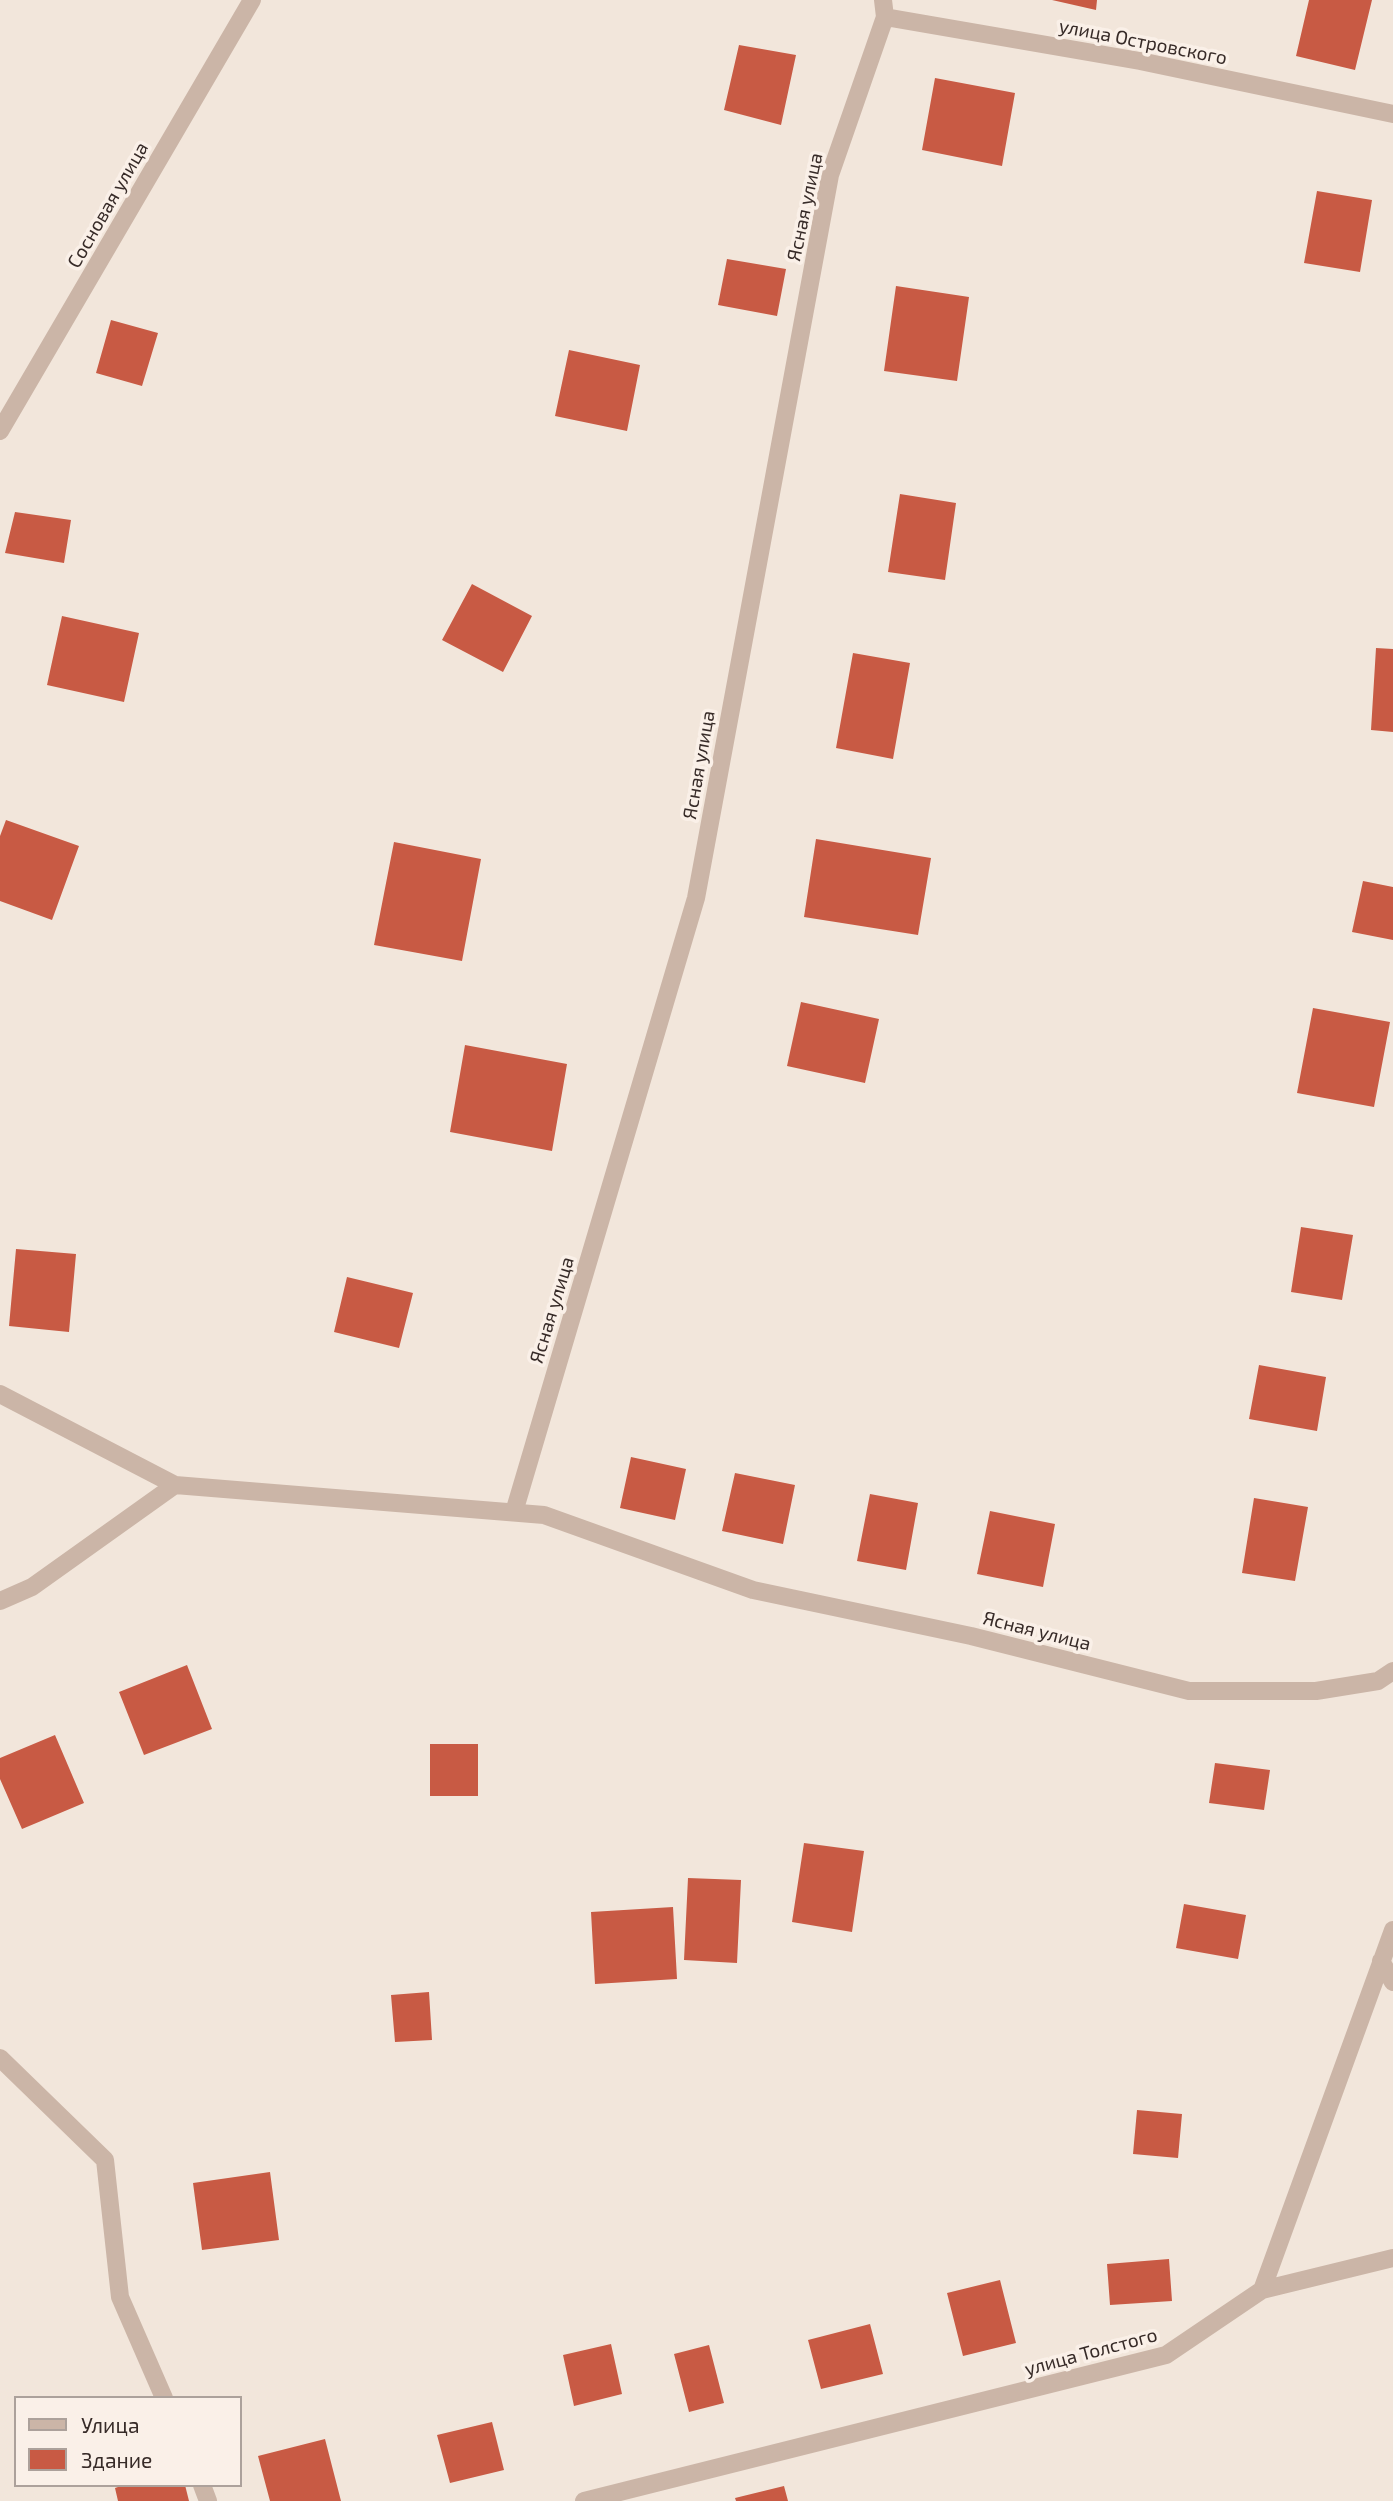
<!DOCTYPE html>
<html>
<head>
<meta charset="utf-8">
<style>
	body { margin:0 }
	#map { position:relative; width:1393px; height:2501px; overflow:hidden; background:#f2e6db; font-family:"Exo 2",sans-serif }
	canvas { display:block }
	.legend { position:absolute; left:14px; top:2396px; width:228px; height:91px; box-sizing:border-box; background:#faf0e8; border:2px solid #aca19b; margin:0; padding:9px 12px; list-style:none; font-size:21px; color:#372b28 }
	.legend li { display:flex; align-items:center; gap:14px; height:35px }
	.legend b { width:35px; border:2px solid #aca19b }
</style>
</head>
<body>
<div id="map">
<canvas width="1393" height="2501"></canvas>
<ul class="legend">
<li><b style="height:9px;background:#cbb5a7"></b>Улица</li>
<li><b style="height:19px;background:#c85a44"></b>Здание</li>
</ul>
</div>
<script>
const g = document.querySelector('canvas').getContext('2d');
g.lineJoin = 'round';
function paint(path, color) { g.fillStyle = color; g.fill(path, 'evenodd'); }
function strokePath(path, color, width, dash) { g.strokeStyle = color; g.lineWidth = width; g.lineCap = dash ? 'butt' : 'round'; g.setLineDash(dash || []); g.stroke(path); }
function drawText(font, color, halo, rows, align = 'center') {
  g.font = font + ' "Exo 2",sans-serif'; g.lineWidth = 7; g.setLineDash([]); g.textBaseline = 'middle'; g.strokeStyle = halo; g.fillStyle = color; for (const [text, x, y, turn = 0] of rows) {
    g.save(); g.translate(x, y); g.rotate((+turn || 0) * Math.PI / 180); g.textAlign = isNaN(turn) ? turn : align; if (halo) g.strokeText(text, 0, 0); g.fillText(text, 0, 0); g.restore();
  }
}
const building = new Path2D(`
	M1052,0H1097L1096,10Z
	M1309,0H1372L1355,70L1296,56Z
	M739,45L796,55L781,125L724,110Z
	M935,78L1015,93L1002,166L922,150Z
	M1317,191L1372,200L1360,272L1304,263Z
	M727,259L786,269L777,316L718,305Z
	M896,286L969,297L957,381L884,371Z
	M111,320L158,333L142,386L96,373Z
	M569,350L640,365L627,431L555,416Z
	M900,494L956,503L945,580L888,572Z
	M15,512L71,520L64,563L5,553Z
	M472,584L532,616L503,672L442,640Z
	M62,616L139,633L124,702L47,685Z
	M1376,648L1393,649V732L1371,730Z
	M853,653L910,663L893,759L836,748Z
	M6,820L79,846L52,920L0,901V836Z
	M816,839L931,858L918,935L804,917Z
	M394,842L481,859L462,961L374,945Z
	M1363,881L1393,887V940L1352,932Z
	M801,1002L879,1019L865,1083L787,1066Z
	M1313,1008L1390,1022L1374,1107L1297,1093Z
	M465,1045L567,1064L552,1151L450,1132Z
	M1301,1227L1353,1235L1342,1300L1291,1292Z
	M16,1249L76,1254L69,1332L9,1326Z
	M347,1277L413,1293L399,1348L334,1332Z
	M1259,1365L1326,1377L1317,1431L1249,1419Z
	M631,1457L686,1469L675,1520L620,1508Z
	M735,1473L795,1485L783,1544L722,1531Z
	M870,1494L918,1503L906,1570L857,1561Z
	M1254,1498L1308,1507L1295,1581L1242,1573Z
	M990,1511L1055,1524L1043,1587L977,1574Z
	M187,1665L212,1729L144,1755L119,1692Z
	M55,1735L84,1803L22,1829L0,1779V1758Z
	M430,1744H478V1796H430Z
	M1215,1763L1270,1770L1264,1810L1209,1803Z
	M804,1843L864,1851L852,1932L792,1922Z
	M688,1878L741,1880L737,1963L684,1960Z
	M1184,1904L1246,1915L1238,1959L1176,1948Z
	M673,1907L677,1979L595,1984L591,1912Z
	M429,1992L432,2040L395,2042L391,1995Z
	M1137,2110L1182,2114L1178,2158L1133,2154Z
	M270,2172L279,2240L202,2250L193,2183Z
	M1169,2259L1172,2301L1110,2305L1107,2264Z
	M1000,2280L1016,2343L963,2356L947,2293Z
	M870,2324L883,2374L821,2389L808,2340Z
	M611,2344L622,2394L574,2406L563,2355Z
	M709,2345L724,2403L689,2412L674,2354Z
	M492,2422L504,2470L450,2483L437,2435Z
	M325,2439L341,2501H270L258,2456Z
	M124,2485H185L189,2501H118L115,2488Z
	M784,2486L788,2501H736L735,2498Z`);
const minor = new Path2D(`
	M885,17L1140,61L1393,114
	M0,431L252,0
	M0,1394L175,1485
	M514,1512L696,898L830,175L885,17L883,0
	M0,1601L32,1587L175,1485L544,1515L753,1590L971,1636L1189,1691H1316L1378,1681L1393,1671
	M1381,1961L1393,1982
	M0,2058L105,2160L120,2297L164,2398
	M1262,2290L1393,2258
	M202,2485L208,2501
	M584,2501L1166,2355L1262,2290L1393,1930`);
const streetNames = [
	["улица Островского",1143,42,11],
	["Сосновая улица",108,205,-60],
	["Ясная улица",805,207,-78],
	["Ясная улица",699,765,-80],
	["Ясная улица",552,1310,-73],
	["Ясная улица",1037,1631,14],
	["улица Толстого",1091,2352,-15]
];
paint(building, '#c85a44');
strokePath(minor, '#cbb5a7', 18);
drawText('19px', '#372b28', '#faf0e8', streetNames);
</script>
</body>
</html>
